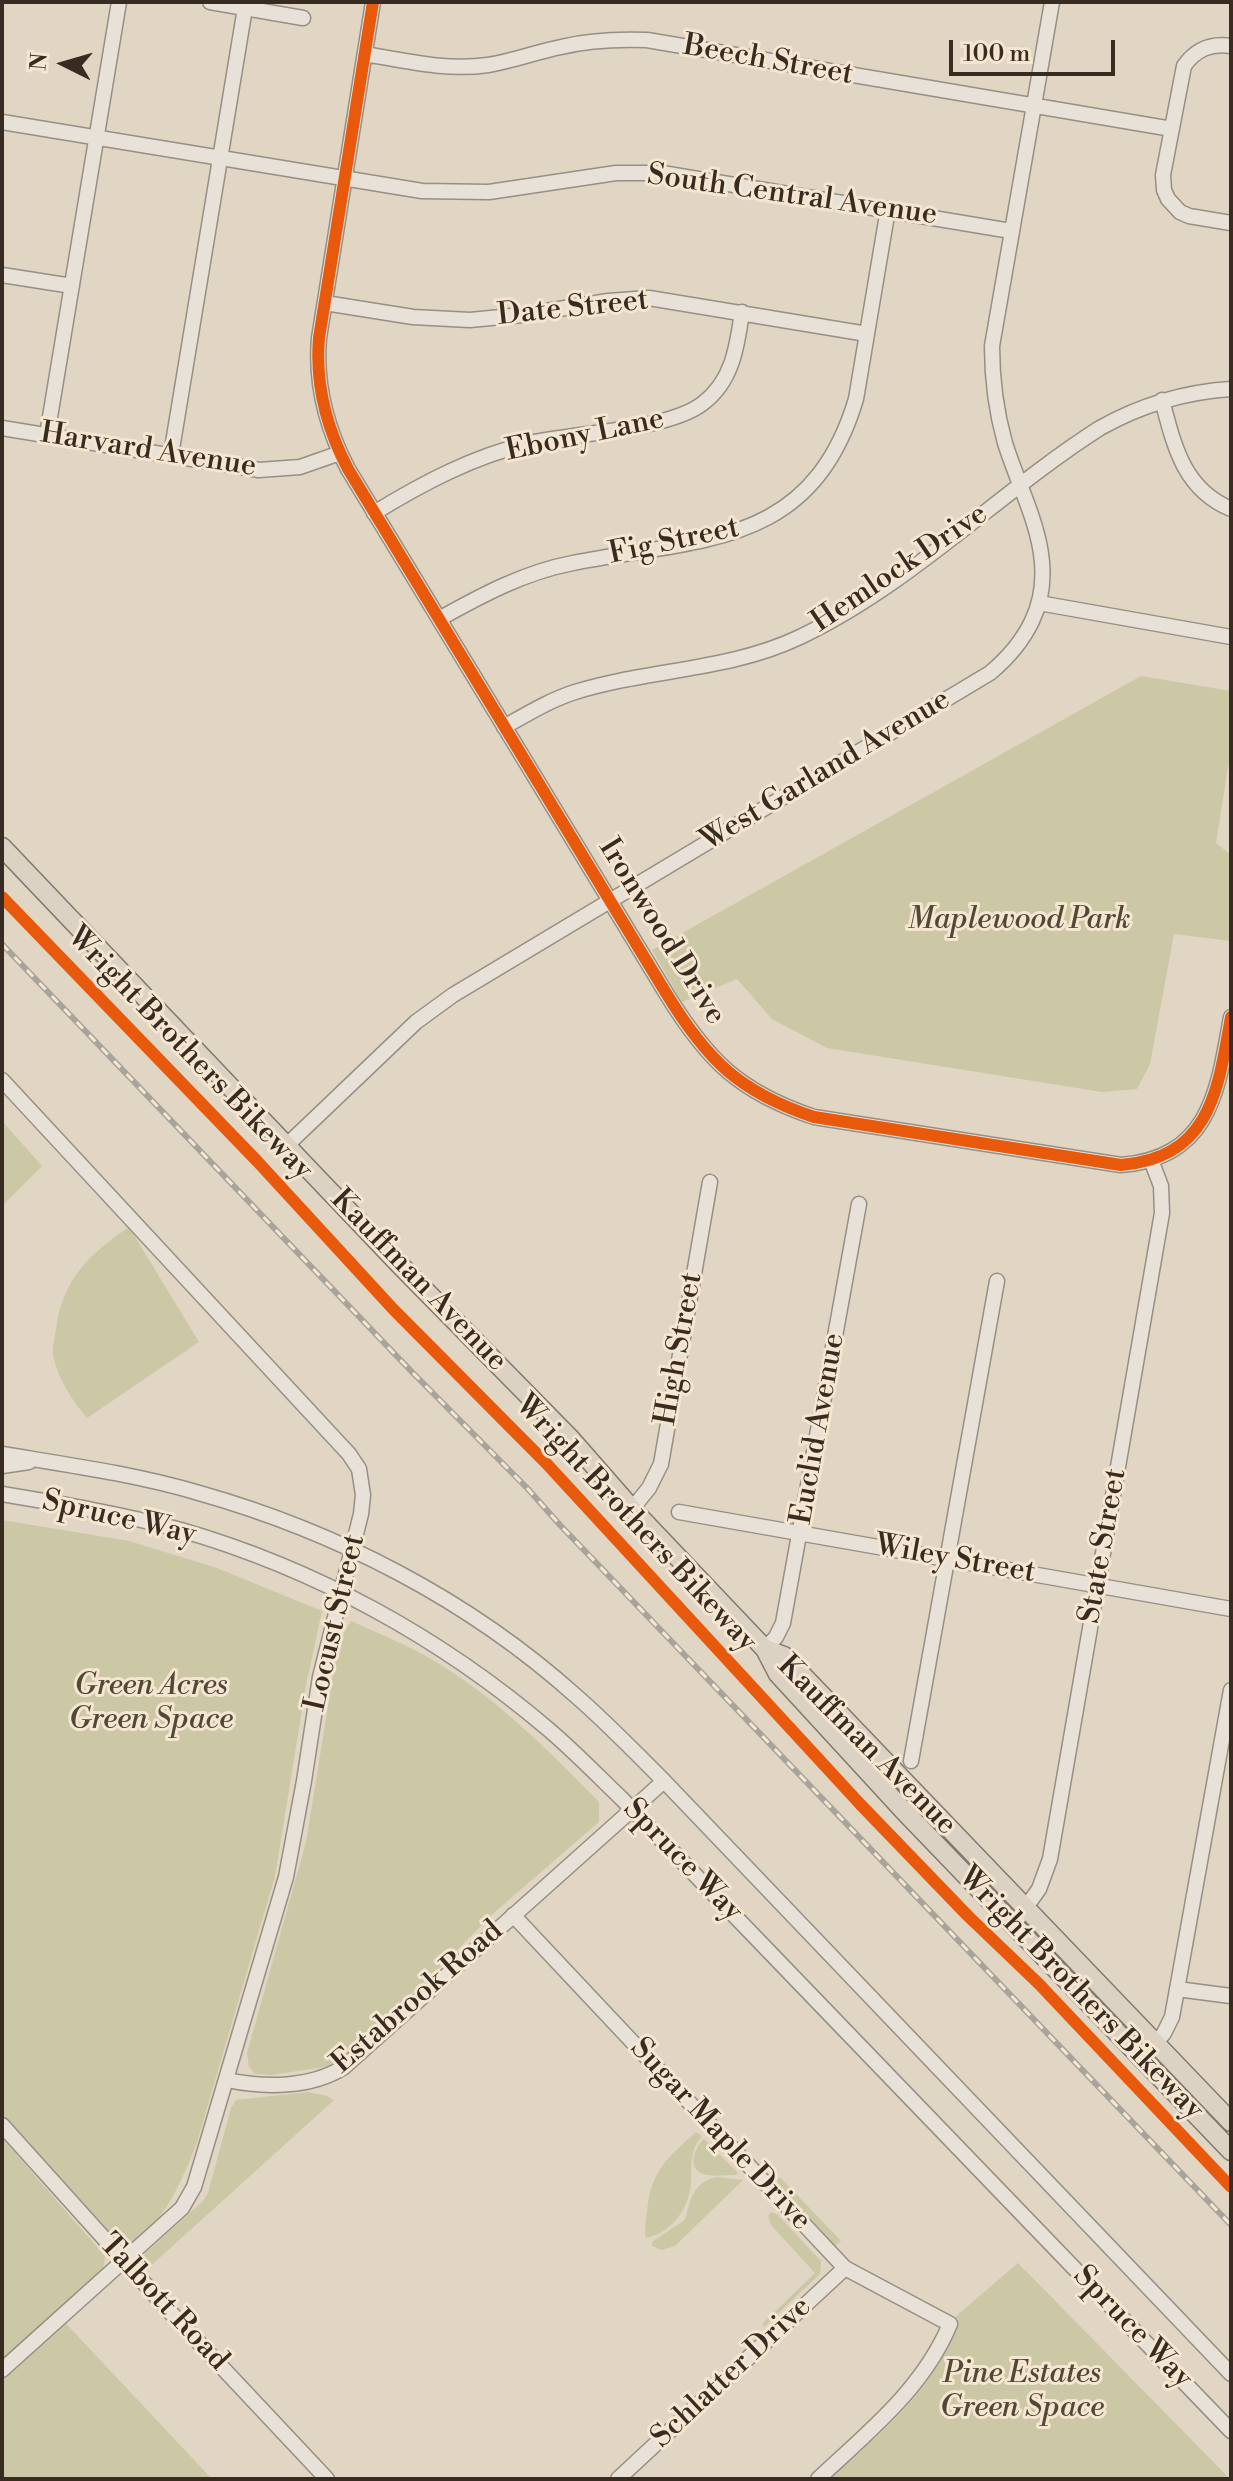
<!DOCTYPE html>
<html>
<head>
<meta charset="utf-8">
<style>
	body { margin:0 }
	#map { position:relative; width:1233px; height:2481px; overflow:hidden; background:#e1d5c3; font-family:"Libre Bodoni",serif }
	canvas { display:block }
	.frame { position:absolute; inset:0; border:4px solid #372b22; pointer-events:none }
	.north { position:absolute; left:24px; top:24px; width:80px; height:80px; -webkit-text-stroke:6px #f4e6d0; paint-order:stroke; rotate:275deg; font-size:22px; font-weight:700; line-height:32px; text-align:center; color:#372b22 }
	.north::after { content:''; display:block; margin:auto; width:28px; height:36px; background:#372b22; clip-path:polygon(50% 0,100% 100%,50% 72%,0 100%) }
	.scale { position:absolute; left:949px; top:40px; width:166px; height:36px; box-sizing:border-box; border:4px solid #372b22; border-top:0; padding-left:10px; font-size:24px; line-height:28px; white-space:nowrap; color:#372b22; -webkit-text-stroke:6px #f4e6d0; paint-order:stroke }
</style>
</head>
<body>
<div id="map">
<canvas width="1233" height="2481"></canvas>
<div class="frame"></div>
<div class="north">N</div>
<div class="scale">100 m</div>
</div>
<script>
const g = document.querySelector('canvas').getContext('2d');
g.lineJoin = 'round';
function paint(path, color) { g.fillStyle = color; g.fill(path, 'evenodd'); }
function strokePath(path, color, width, dash) { g.strokeStyle = color; g.lineWidth = width; g.lineCap = dash ? 'butt' : 'round'; g.setLineDash(dash || []); g.stroke(path); }
function drawText(font, color, halo, rows, align = 'center') {
  g.font = font + ' "Libre Bodoni",serif'; g.lineWidth = 6; g.setLineDash([]); g.textBaseline = 'middle'; g.strokeStyle = halo; g.fillStyle = color; for (const [text, x, y, turn = 0] of rows) {
    g.save(); g.translate(x, y); g.rotate((+turn || 0) * Math.PI / 180); g.textAlign = isNaN(turn) ? turn : align; if (halo) g.strokeText(text, 0, 0); g.fillText(text, 0, 0); g.restore();
  }
}
const green = new Path2D(`
	M1141,676L1231,691V748L1216,843L1231,855V941L1174,934L1150,1064L1137,1089L1102,1092L827,1048L772,1019L737,979L682,1002L652,950Z
	M2,1121L42,1166L2,1206Z
	M129,1227L199,1342L87,1418C72,1400 60,1382 54,1359C51,1350 55,1338 56,1329C63,1279 89,1254 129,1227Z
	M2,1520L129,1541L217,1568L322,1611L306,1685L275,1876L197,2142C185,2174 161,2232 127,2245L112,2237L2,2114Z
	M351,1621C375,1632 401,1642 424,1655C491,1692 546,1748 599,1802V1822L496,1911L437,1970L331,2066L271,2075L255,2074L249,2067L247,2053L306,1842L335,1663L344,1633Z
	M308,2092L327,2096L334,2100L145,2271L140,2258L203,2201L208,2193L231,2108L236,2100Z
	M696,2132L702,2136C689,2151 692,2165 691,2183C689,2209 671,2233 646,2238C644,2230 646,2221 647,2212C651,2171 666,2159 696,2132Z
	M2,2138L105,2256L103,2271L55,2312L212,2479H2Z
	M704,2139L738,2173L736,2175C720,2175 689,2181 694,2156C696,2148 699,2144 704,2139Z
	M716,2177L743,2180L675,2246L662,2250L652,2246L653,2241L685,2220C691,2200 692,2183 716,2177Z
	M780,2177L841,2241L834,2247L776,2186L778,2183L776,2181Z
	M771,2212L778,2215L821,2261L820,2274L764,2327L762,2324L815,2273L771,2225L768,2216Z
	M1018,2263L1230,2479H831C879,2433 943,2386 955,2317Z`);
const minor = new Path2D(`
	M210,2L303,18
	M373,2L319,338C315,385 326,427 348,469L666,993C707,1060 739,1092 814,1117L1121,1165C1211,1158 1218,1089 1231,1017
	M1231,46C1211,43 1196,49 1184,66L1163,175L1164,190L1168,199L1180,212L1189,216L1231,223
	M365,54C406,61 447,71 488,65C513,61 536,52 561,47C589,40 618,39 647,40L1172,129
	M2,122L422,191L489,192L616,173H662L1011,231
	M2,275L72,286
	M325,303L413,317L470,320L522,315L608,301L649,298L867,334
	M1162,400C1174,445 1183,489 1231,509
	M2,428L259,470L300,467L340,453
	M47,435L119,2
	M171,455L245,8
	M374,513C423,483 474,456 530,443C575,433 667,430 702,404C732,382 737,348 742,312
	M1039,603L1231,637
	M439,619C482,595 525,572 573,563C699,538 811,549 856,399L888,209
	M504,727C527,714 550,700 575,692C649,669 729,671 800,637C910,585 998,493 1100,428C1141,405 1183,392 1231,389
	M2,1080L349,1454L359,1469L363,1495L361,1514L320,1677L304,1781L286,1877L194,2187L182,2208L2,2370
	M287,1145L416,1022L453,995L990,673C1008,658 1022,642 1032,621C1061,560 1023,501 1005,443C996,411 992,379 992,346L1052,2
	M2,1454C68,1465 135,1474 199,1493C337,1532 469,1600 576,1696C607,1723 635,1752 664,1781L1231,2374
	M2,1466L29,1462
	M2,1494C62,1504 122,1514 181,1530C316,1569 441,1638 548,1729C574,1751 598,1776 623,1800L1231,2431
	M632,1509L649,1488L661,1464L710,1182
	M679,1512L1231,1609
	M765,1649L776,1637L783,1623L859,1204
	M911,1761L997,1281
	M513,1915L845,2268L950,2324C923,2389 868,2432 818,2479
	M1014,1924L1039,1889L1050,1859L1162,1213L1161,1186L1151,1160
	M1177,1989L1231,1996
	M1150,2050L1164,2033L1172,2017L1231,1690
	M227,2080C265,2088 311,2088 344,2067L664,1781
	M2,2125L172,2314L327,2479
	M618,2479L845,2268`);
const major = new Path2D(`
	M2,847L399,1264L569,1437L632,1509L765,1649L778,1674L903,1810L1231,2151
	M765,1649L784,1656L1231,2122`);
const rail = new Path2D(`
	M2,944L413,1373L528,1489L560,1525L1231,2225`);
const cycleway = new Path2D(`
	M373,2L319,338C315,385 326,427 348,469L666,993C707,1060 739,1092 814,1117L1121,1165C1211,1158 1218,1089 1231,1017
	M2,897L257,1161L394,1310L546,1463L860,1804L968,1916L1039,1984L1231,2187`);
const streetNames = [
	["Beech Street",768,61,10],
	["South Central Avenue",792,196,8],
	["Date Street",573,309,-6],
	["Ebony Lane",585,436,-12],
	["Harvard Avenue",148,451,9],
	["Fig Street",674,542,-12],
	["Hemlock Drive",900,569,-34],
	["West Garland Avenue",826,771,-31],
	["Ironwood Drive",661,932,58],
	["Wright Brothers Bikeway",189,1054,46],
	["Kauffman Avenue",418,1281,46],
	["High Street",680,1349,-80],
	["Euclid Avenue",819,1429,-80],
	["Spruce Way",119,1519,13],
	["Wright Brothers Bikeway",635,1524,47],
	["State Street",1104,1546,-80],
	["Wiley Street",955,1560,10],
	["Locust Street",336,1623,-77],
	["Kauffman Avenue",866,1746,45],
	["Spruce Way",682,1861,46],
	["Wright Brothers Bikeway",1080,1994,46],
	["Estabrook Road",418,1998,-41],
	["Sugar Maple Drive",720,2135,47],
	["Talbott Road",163,2303,47],
	["Spruce Way",1132,2328,46],
	["Schlatter Drive",732,2373,-43]
];
const parkNames = [
	["Maplewood Park",1019,921],
	["Green Acres",151,1687],
	["Green Space",151,1721],
	["Pine Estates",1022,2375],
	["Green Space",1022,2409]
];
paint(green, '#ccc8a5');
strokePath(minor, '#978f84', 17);
strokePath(major, '#80786e', 21);
strokePath(minor, '#e7e1d8', 14);
strokePath(major, '#dbd2c3', 18);
strokePath(rail, '#a8a39b', 6);
strokePath(rail, '#f4e6d0', 3, [9]);
strokePath(cycleway, '#e8590c', 12);
drawText('30px', '#372b22', '#f4e6d0', streetNames);
drawText('italic 30px', '#514837', '#f4e6d0', parkNames);
</script>
</body>
</html>
